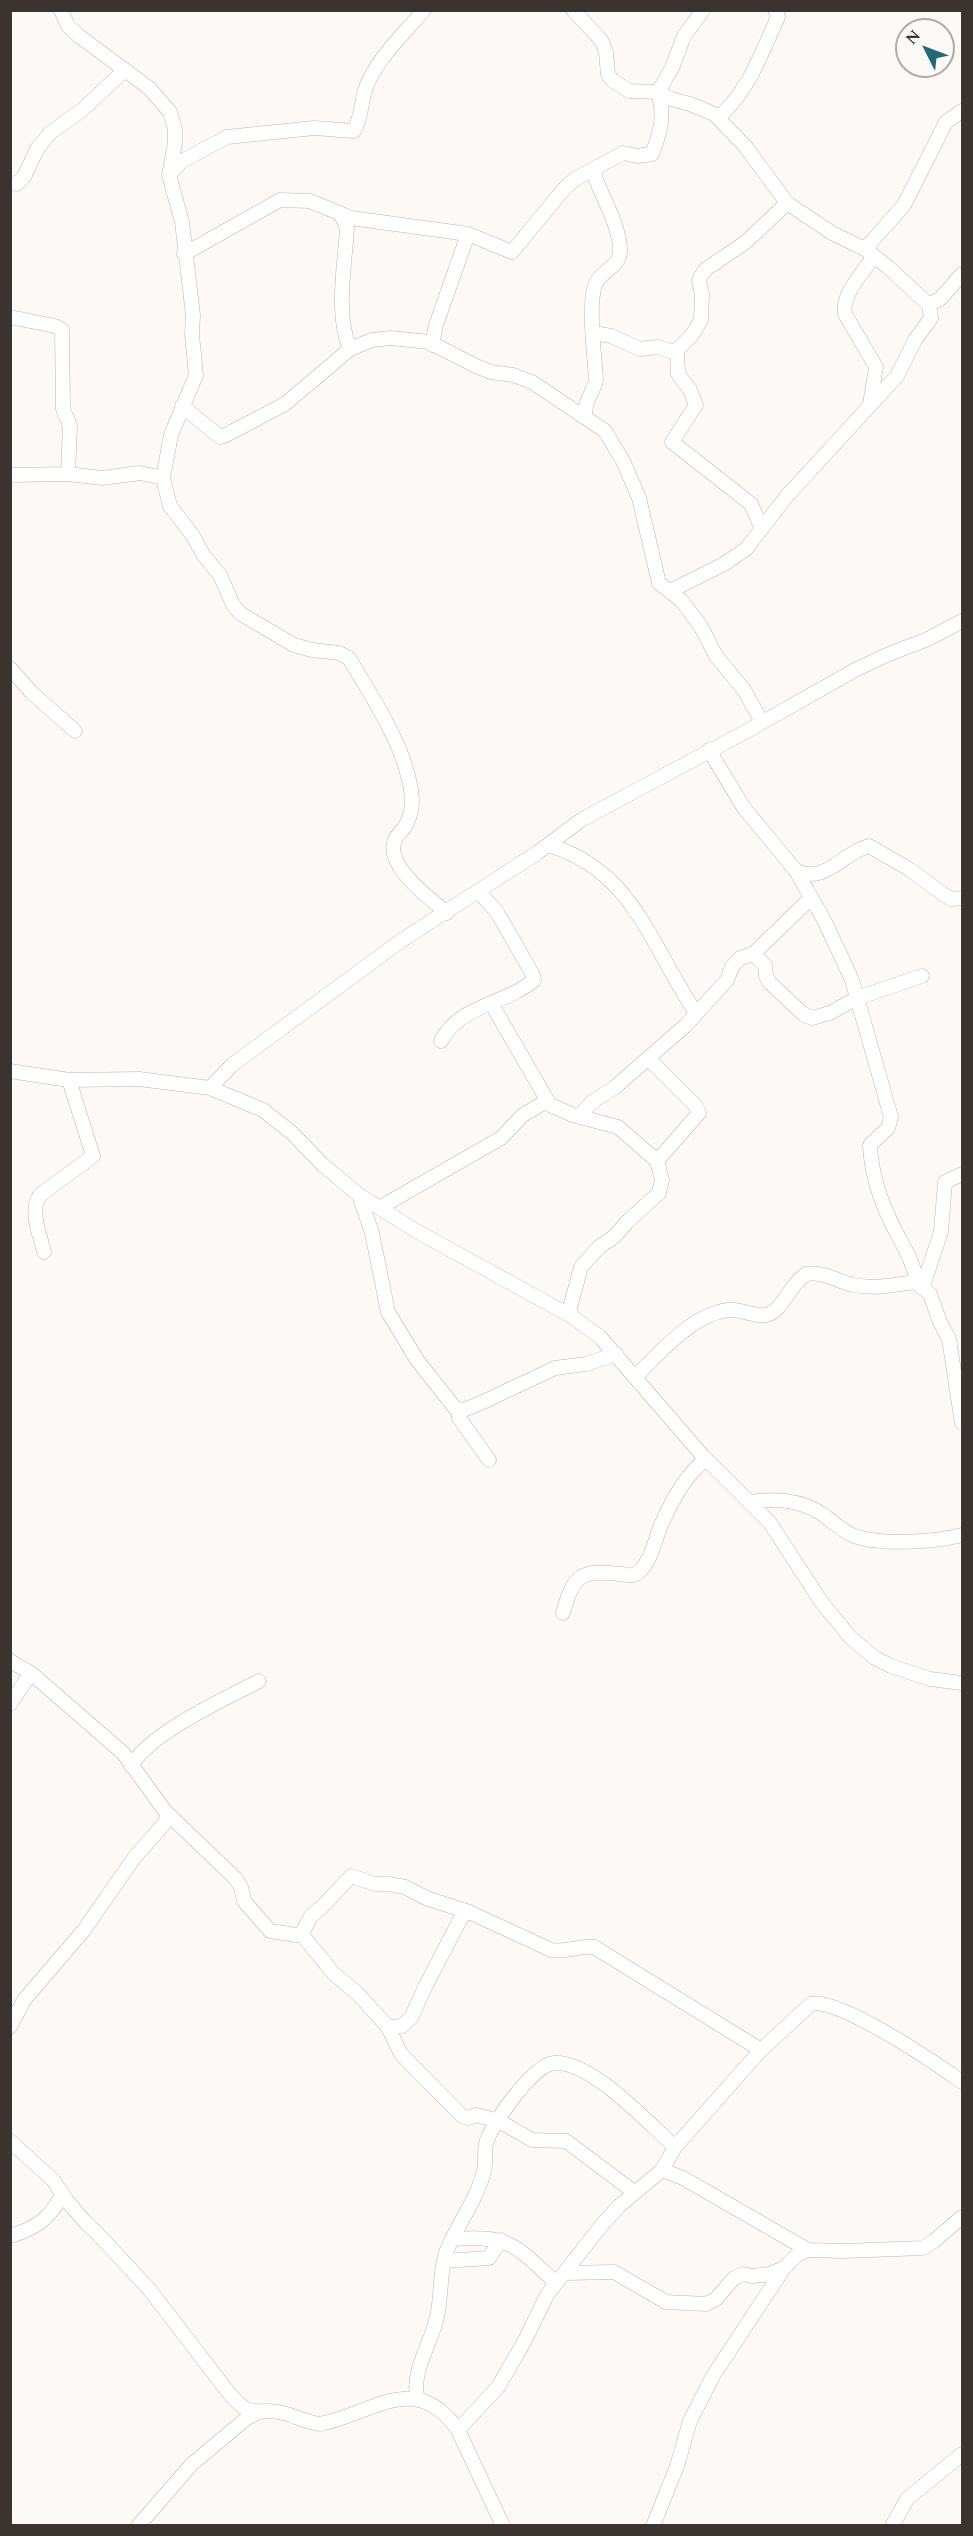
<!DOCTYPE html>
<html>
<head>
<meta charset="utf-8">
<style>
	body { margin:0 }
	#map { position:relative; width:973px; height:2536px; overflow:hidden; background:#fdf9f6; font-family:Spectral,serif }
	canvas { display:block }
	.frame { position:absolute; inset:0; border:12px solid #3b332f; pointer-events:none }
	.north { position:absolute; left:895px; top:18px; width:60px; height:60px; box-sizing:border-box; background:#fdf9f6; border:2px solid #afaaa6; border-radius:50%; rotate:312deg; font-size:16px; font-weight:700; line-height:24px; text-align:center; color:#3b332f }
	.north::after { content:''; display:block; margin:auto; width:21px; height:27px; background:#226877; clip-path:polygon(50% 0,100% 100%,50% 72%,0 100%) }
</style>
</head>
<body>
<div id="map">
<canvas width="973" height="2536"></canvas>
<div class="frame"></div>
<div class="north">N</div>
</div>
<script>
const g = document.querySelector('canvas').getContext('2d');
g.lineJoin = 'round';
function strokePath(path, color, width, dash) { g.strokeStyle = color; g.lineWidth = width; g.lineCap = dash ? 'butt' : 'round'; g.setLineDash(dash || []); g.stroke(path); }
const minor = new Path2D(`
	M61,10L68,26L79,36L149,88L170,112L175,129V143L169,175L182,222L193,315L192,335L196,375L171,435L163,478L170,506L193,536L204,556L220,575L233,605L241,614L294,645L312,650L339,653L349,658C369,692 399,737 408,776C413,795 415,811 404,828C400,833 395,837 394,843C387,867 431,900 447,913
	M573,10L601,40L606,52L608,74L612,80L629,91L658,92L671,99L690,104L714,114L745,146L787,203L832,233L865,249L888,267L929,305L931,318L915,340L897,376L786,497L746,549L724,564L670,591
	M719,117C749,90 761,54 778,17L775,10
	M169,175L182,161L227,137L314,128L354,131C361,119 361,104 365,90C376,59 403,35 424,10
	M10,183L17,184L24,177L37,149L50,133L82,110L125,70
	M341,215L347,228C345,264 335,315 350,349
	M865,249L904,205L946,122L962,111
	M184,254L280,200L310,201L351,218L468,234L512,252L564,189L575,179L623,153L637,156L652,154C661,131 665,116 658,92L672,68L684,36L703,10
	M929,305L941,298L962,274
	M10,317L55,326L62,330L63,409L70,426L68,474
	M594,333L611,336L640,349L658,347L670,351L677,350L692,335L701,320L702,294L699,281L701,276L706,269L746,242L787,203
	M432,345L436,325L468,234
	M677,350L678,374L690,390L696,405L672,442L751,504L761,527
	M870,404L876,367L845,314C841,294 864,272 874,256
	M182,406L220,437L224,436L285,404L350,349L372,340L391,338L429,342L478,367L491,372L513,375L532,382L605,431L623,461L639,498L659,583L682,601L701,627L716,656L744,690L762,722
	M586,418C582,404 593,394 596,380C595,357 587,303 596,283C602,270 620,267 620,251C621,230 603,198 595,177L594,169
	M10,475L68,474L102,478L140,473L163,478
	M10,668L32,693L75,731
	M709,750L744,808L796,871L824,920L852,980L891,1117L888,1128L870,1145C871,1170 880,1199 891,1222C901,1243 913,1259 917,1282
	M548,845C634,870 651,947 696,1013
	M796,871C827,884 841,853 869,846L909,869L943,894L951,899L962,898
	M753,954L765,965L766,976L769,982L803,1014L812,1018L830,1013L857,998L922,976
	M491,1003L550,1105L573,1115L618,1127L657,1161
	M441,1041C460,1004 505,1005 534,980L533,975L497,912L478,891
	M10,1071L69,1080L139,1079L210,1088L263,1110L292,1133L323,1165L359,1195L418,1232L571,1316L600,1337L702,1455L770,1523L822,1603L851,1638L875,1658L891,1666L930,1679L962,1683
	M210,1088L232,1065L402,940L537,853L581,820L747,731L855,670L889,654L928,639L962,621
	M579,1116L592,1102L614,1088L686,1025L727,980L732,967L740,958L753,954L811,898
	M359,1195L372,1233L388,1312L417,1360L455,1408L463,1410L481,1403L555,1368L586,1364L616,1354
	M379,1208L501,1138L523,1115L547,1101
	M44,1252C40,1234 29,1211 40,1195L93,1156L69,1080
	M923,1286L941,1232L945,1182L962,1174
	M571,1316L570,1308L581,1267L599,1247L615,1236L627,1222L659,1193L662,1180L657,1161L699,1113L695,1105L649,1059
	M635,1377C661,1352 691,1315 728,1310C741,1308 757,1319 769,1314C782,1310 791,1283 806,1274C824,1271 836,1281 853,1285C874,1289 894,1285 915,1282L930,1294L940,1322L949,1339L962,1423
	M458,1410L459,1418L489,1460
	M750,1502C774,1498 801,1500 822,1514C832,1521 841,1530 852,1535C879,1546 935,1542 962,1535
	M563,1613C574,1573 581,1570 621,1574C628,1575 633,1577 639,1572C652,1560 655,1538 662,1523C672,1500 687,1474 706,1459
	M10,1661L31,1673L123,1753L165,1811L235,1878L241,1887L244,1901L270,1931L303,1936L334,1974L357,1993L388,2027L402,2026L411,2018L425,1987L462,1916L469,1912L551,1950C568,1953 579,1945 594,1947L761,2050
	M10,1704L31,1673
	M131,1766C151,1732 223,1700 259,1681
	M301,1935L311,1916L323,1906L351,1876L375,1884H388L405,1887L426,1898L469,1912
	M10,2027L24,2000L84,1930L134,1858L164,1824L168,1814
	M388,2027L401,2054L462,2116L468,2118L476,2115L499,2121L532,2140L566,2141L634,2192
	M10,2141L53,2180L67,2201L86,2223L95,2231L149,2289L228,2392C253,2422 254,2406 283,2413C296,2416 307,2423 320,2424C373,2414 415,2369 458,2430L503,2526
	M662,2170L683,2178L808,2250L843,2251L923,2248L934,2241L962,2217
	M10,2236C37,2228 49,2219 62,2195
	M452,2239C511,2235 515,2245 556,2283
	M444,2261L489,2258L501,2240
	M565,2273L614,2272L666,2302L706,2304L716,2299L734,2278L743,2274L752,2276L770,2274L784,2268
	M418,2400C410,2372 431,2345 437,2317C442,2295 439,2271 447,2250C458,2223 477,2200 484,2171C487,2161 483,2150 487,2140C495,2120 533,2065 554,2063C591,2060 648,2123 675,2147
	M458,2430L498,2387L524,2342L547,2295L601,2226L619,2206L662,2170L675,2147L761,2050L811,2004C837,1996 937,2064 962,2082
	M138,2526L192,2464L247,2418L257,2413
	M653,2526L677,2466L690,2421L713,2376L784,2268L797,2255L808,2250
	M892,2526L907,2499L962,2454`);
strokePath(minor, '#c7b3a9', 15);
strokePath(minor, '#fff', 14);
</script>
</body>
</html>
